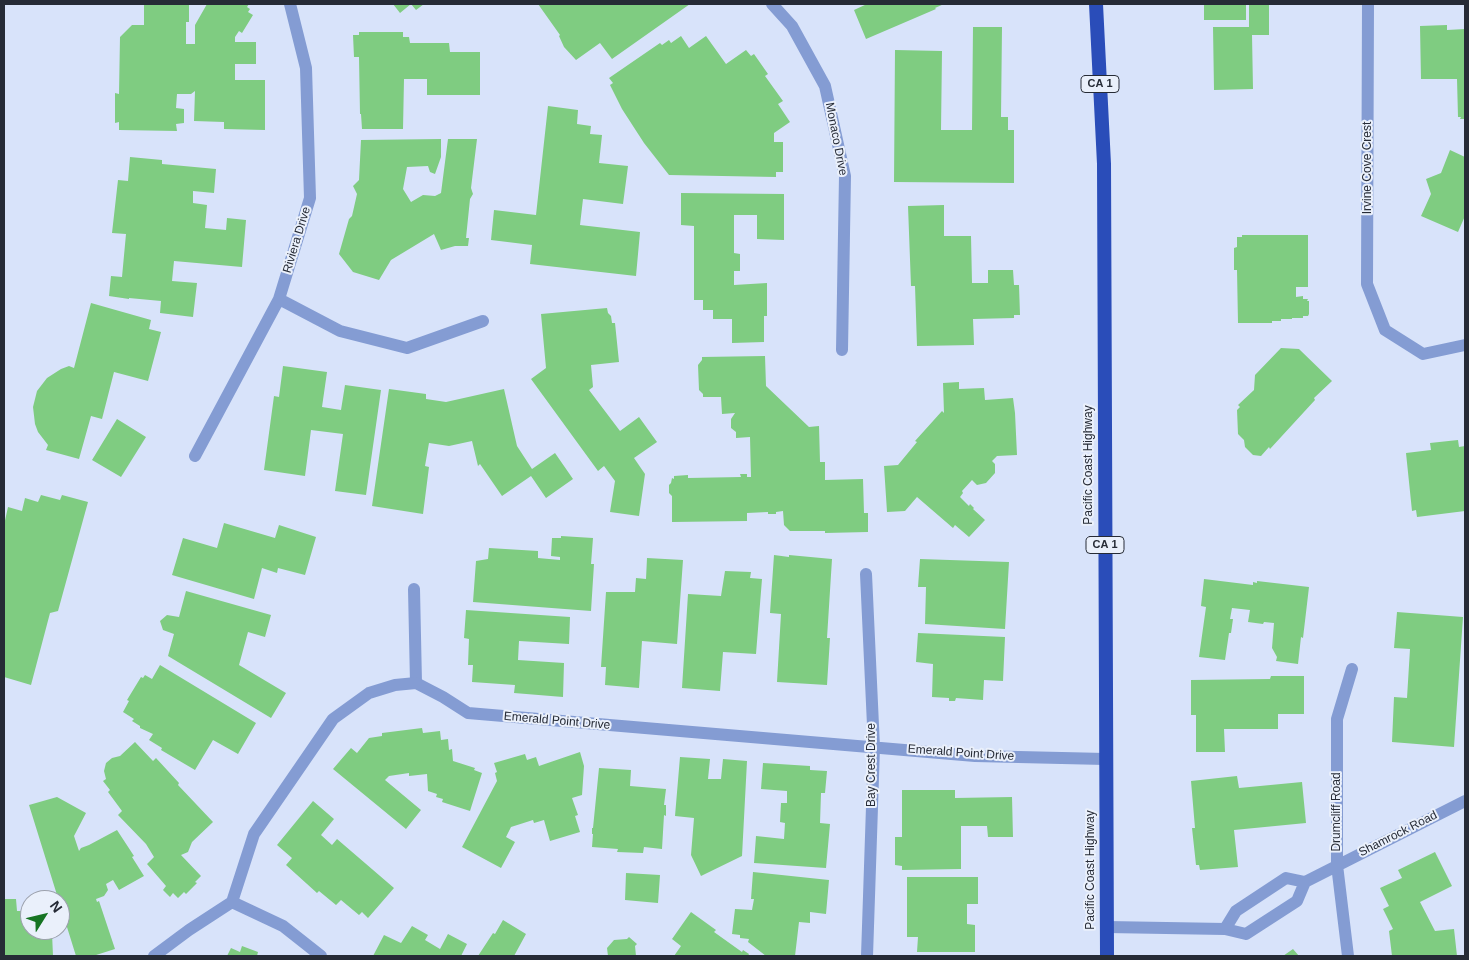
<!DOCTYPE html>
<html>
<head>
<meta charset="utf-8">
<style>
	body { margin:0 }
	#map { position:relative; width:1469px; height:960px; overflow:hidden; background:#d8e3fa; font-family:Arial,sans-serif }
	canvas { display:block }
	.frame { position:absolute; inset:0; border:5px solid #262b36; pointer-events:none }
	.north { position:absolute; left:20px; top:890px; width:50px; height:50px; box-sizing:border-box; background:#eaf0fb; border:1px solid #9ca1ac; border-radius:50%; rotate:54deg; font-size:14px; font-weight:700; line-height:20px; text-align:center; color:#262b36 }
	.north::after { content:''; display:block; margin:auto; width:18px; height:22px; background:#167423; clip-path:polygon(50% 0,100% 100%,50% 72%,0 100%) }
</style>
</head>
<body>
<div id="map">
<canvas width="1469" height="960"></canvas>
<div class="frame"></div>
<div class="north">N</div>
</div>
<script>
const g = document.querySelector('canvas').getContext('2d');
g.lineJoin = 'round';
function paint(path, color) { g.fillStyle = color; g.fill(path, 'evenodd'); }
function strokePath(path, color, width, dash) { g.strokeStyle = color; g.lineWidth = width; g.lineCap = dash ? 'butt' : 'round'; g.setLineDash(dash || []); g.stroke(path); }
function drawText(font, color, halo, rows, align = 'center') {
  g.font = font + ' Arial,sans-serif'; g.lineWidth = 4; g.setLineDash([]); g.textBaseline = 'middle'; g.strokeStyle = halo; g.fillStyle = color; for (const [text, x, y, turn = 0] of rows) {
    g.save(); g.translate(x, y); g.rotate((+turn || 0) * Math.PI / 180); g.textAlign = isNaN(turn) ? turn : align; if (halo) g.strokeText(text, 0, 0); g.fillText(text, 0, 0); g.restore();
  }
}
const building = new Path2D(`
	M144,4H189V22H186V44H195V25L207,4H249L247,7L250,9L248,12L253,15L242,33L239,31L235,37V42H256V64H235V80H265V130L224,129V122L194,121L195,91L191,94H177L176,108L184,109V123L176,124L177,131L119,130V122L115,123V93L119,94L120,37L132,25H144Z
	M393,4H424L416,10L411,4L400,13Z
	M538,4H690L612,59L600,43L576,60L564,47L559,36L560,35Z
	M867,4H944L935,8L936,9L866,39L854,10Z
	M1204,4H1246V20H1204Z
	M1249,4H1269V35H1252L1253,89L1214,90L1213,27H1249Z
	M1447,25V30L1465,29V119H1460L1461,117H1458L1457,79H1421L1420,26Z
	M973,27H1002L1001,117H1008V130H1014V183L894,182L895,50L942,51L941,130H972Z
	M359,32H403V37H409L410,43H449L450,52H480V95H427V79H404L403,129H362L361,114H360L359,57H354L353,35H359Z
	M681,36L689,48L706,36L726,64L746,50L751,56L754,54L768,74L765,76L783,101L778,104L790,122L774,133V142H783V172H776V177L669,175L644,143L622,109L610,85L613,83L609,78L660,43L662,45L669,40L671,43Z
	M548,106L578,110L577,124L591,126L590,134L602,135L599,163L628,166L623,204L583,199L580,225L640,232L636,276L530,264L532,245L491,240L494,210L536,215Z
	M441,139V157L435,174L430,172L428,166L407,167L403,189L411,202L423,195L435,196L441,193L448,139H477L471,188L473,194L470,199L466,238H469L468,246H455L441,250L434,234L391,260L379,280L353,272L339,254L349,219L352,216L357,194L353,186L359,180L361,140Z
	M1450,150L1465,157V216L1458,232L1421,216L1431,194L1426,179L1441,173Z
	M130,157L162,160V164L216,169L214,193L193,191V203L207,205L205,228L226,230L227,218L246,220L242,267L174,261L172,281L197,283L193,317L160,313L161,301L129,298V299L109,296L111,276L122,277L126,234L112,233L118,180L128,181Z
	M681,193L784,194V240L757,239V215H734V253L740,254V271H734V285L767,283V316H764V342L732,343V319H713V310H703V300H694V226L681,225Z
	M944,205V236H971L972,283H988V270H1013L1014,285H1019L1020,315H1014V318L973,319L974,345L917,346L915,286H911L908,206Z
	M1242,235H1308V287H1296V297L1303,296V299H1308L1307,301H1309V314L1308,316H1303V318H1292V319H1281V321H1272V323H1238L1237,270H1234V248L1237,247V237H1242Z
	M91,303L151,320L149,329L161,332L148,381L114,372L102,419L91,416L79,459L46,450L48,445L38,432L35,424L33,407L37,391L47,378L61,369L69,366L74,368Z
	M607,308L608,313L611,316L612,323H615L619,362L591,365L593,387L589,390L620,431L639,417L657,442L634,458L645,474L639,516L610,512L615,481L604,466L598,471L531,379L546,368L541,314Z
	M1281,348L1299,349L1332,381L1314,398L1315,400L1270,449L1269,447L1261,456L1253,455L1245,447L1244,440L1238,434L1237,410L1240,407L1238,405L1254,390L1255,375Z
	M765,356L766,386L809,427L819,426L820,462H825V480L863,479L864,513H868V532L825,533V531H790L784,525L783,511L776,512V514H768V512L747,513V521L672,522V496L669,493V485L671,483L672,478L674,479V476L688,475V478L741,477L740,474H747V477H751L750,437L736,438V432L731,428V419L735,413L722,414L721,397H703V394L699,390L698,365L702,360V357Z
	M283,366L327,372L322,407L341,410L345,385L381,390L366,495L335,491L343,434L311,430L305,476L264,470L274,396L279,397Z
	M959,382V389L984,388L985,400L1013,398L1015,413L1017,455L997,456L992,461L995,464V473L986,483L977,485L972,480L962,491L963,493L960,497L969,506L970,504L974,508L973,509L985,520L969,537L955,525L953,528L917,497L905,511L887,512L884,466L898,465L917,442L915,441L942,411L944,413L943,383Z
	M389,389L426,394V399L446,402L504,389L517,446L532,469L555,453L573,479L546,498L531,476L502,496L480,464L478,466L472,441L449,446L429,443L425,466L429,467L423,514L372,506Z
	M117,419L146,437L121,477L92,460Z
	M1458,440L1459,447L1465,446V511L1417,517L1416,510L1412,511L1406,453L1431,450L1430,443Z
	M41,495L60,500L62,495L88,502L58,611L50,613L31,685L4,677V525L8,507L22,511L25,498L38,502Z
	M224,523L275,538L279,525L316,537L305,575L278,568L277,573L262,568L254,599L172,575L183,538L217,548Z
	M561,536L593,538L591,564H594L591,611L473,602L476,561L488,559L489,548L538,551V558L560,560V557L551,556L552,538H561Z
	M774,555L789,557V555L832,559L827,638H830L827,685L777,682L781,614L770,613Z
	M647,558L683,560L677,644L642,641L639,688L605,685L606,667H601L606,592H635L636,578L646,579Z
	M920,559L1009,562L1005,629L925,624L926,587H918Z
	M725,571L751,572L750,578L762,579L756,654L723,652L720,691L682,688L688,594L721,596Z
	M1204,579L1253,585V582L1257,583V581L1309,587L1303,638L1301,637L1298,664L1276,661L1277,657L1272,648L1274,623L1264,622L1263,624L1248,622L1250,610L1232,608L1230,619H1233L1231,633H1229L1225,660L1199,657L1206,607L1201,606Z
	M186,591L271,615L265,637L248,632L239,665L286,693L271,718L168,656L174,634L163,630L160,621L167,615L179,617Z
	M466,610L570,617L569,644L519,641L518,660L564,663L563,697L514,693L515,685L472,682L473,665H468L469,639L464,638Z
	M1397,612L1463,617L1454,747L1392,742L1394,697L1407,698L1410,649L1394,648Z
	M918,633L1005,637L1003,681L984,680L983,700L956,698L955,701H949V698L932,697L933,664L916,662Z
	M160,665L256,723L238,754L213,740L195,770L161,750L162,748L149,740L153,734L140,728V726L132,721L134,719L123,712L129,701L127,700L141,677L143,678L145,675L152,679Z
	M1271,676H1304V714H1278V729H1224L1225,752H1196V715H1191V680L1270,679Z
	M422,728L423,733L440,731L441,740L448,739L449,750L452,749L453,761L475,768L474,770L482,773L470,811L442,802L443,799L436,797L437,794L428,791L427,774L409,776V773L389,776L385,780L421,810L406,829L333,769L351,748L357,753L369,738L382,736V733Z
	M135,742L153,761L156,758L179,783L178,785L213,822L192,842L188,852L181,855L201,876L195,882L197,883L186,894L184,892L178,898L173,893L170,897L163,890L166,886L147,864L154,857L146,844L118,815L122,811L108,792L110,790L103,781L106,779L104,771L106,763L112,758L120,756Z
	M580,752L584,766L582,795L572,798L578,815L575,816L580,832L550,841L544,820L534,823L533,820L511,827L506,837L515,842L501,868L462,847L497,781L495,773L497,772L494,763L525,754L527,760L536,757L539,766Z
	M680,757L710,759L708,779H721L723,759L747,761L742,856L701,876L691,855L694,818L675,816Z
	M763,763L810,766V770L827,771L825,793H821L820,823L830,824L826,868L754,863L756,836L784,839L785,823L780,822L781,803H787V791L761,789Z
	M599,768L631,770L630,786L666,789L664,805H666V816L664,815L662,849L644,847L643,853L617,852L618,849L592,847L593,834H592V828H593Z
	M1237,776L1239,788L1302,782L1306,823L1234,830L1238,867L1200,870L1199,865H1196L1192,828H1195L1191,781Z
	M902,790H955V798L1012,797L1013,837H988L987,826H961V869L902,870V866L895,865V837H902Z
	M57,797L86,813L74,836L79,851L81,848L89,845L117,830L134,856L132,857L144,876L119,890L113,880L106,884L108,890L104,896L96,899L97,902L99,901L115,949L93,956H76L29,805Z
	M313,801L334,819L321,835L332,845L337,839L394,888L368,918L362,912L359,915L341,900L336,905L319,891L317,893L286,865L292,858L277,845Z
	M1435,852L1452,886L1420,902L1435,931L1454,929L1457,956H1392L1389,931L1393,929L1383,909L1389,906L1380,888L1402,878L1398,870Z
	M753,872L829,880L826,914L810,912V923L799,922L795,956H766L748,942L749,939L740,938V935L732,934L735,909L752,910L754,899H751Z
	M626,873L660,875L658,903L625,900Z
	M907,877H978V904H967V924L975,925V952H917L918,937H907Z
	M4,899H16L17,911H30V930H49V933H52L53,956H4Z
	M691,912L716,930L714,932L742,952L743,950L749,954L748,956H674L681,946L672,939Z
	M503,920L526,934L514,956H478L493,933L495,934Z
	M412,926L428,935L425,940L440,949L448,934L467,944L461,956H373L384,935L401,943Z
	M629,937L637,944L635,946L636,956H608L607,948L614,940L627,939Z
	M242,946L258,952L257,956H227L231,948L240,952Z
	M1293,949L1299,956H1283Z`);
const service = new Path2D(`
	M414,589L416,683`);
const minor = new Path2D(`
	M772,4L792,26L825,86L845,176L842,350
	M1368,4L1367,284L1385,330L1423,354L1465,345
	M279,299L340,331L407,348L483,321
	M195,456L279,299L310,198L306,68L290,4
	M866,574L874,747L867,956
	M232,902L283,926L321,956
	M1107,927L1225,929L1246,934L1297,901L1305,882L1465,801
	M1225,929L1236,911L1286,878L1305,882
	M154,956L189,930L232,902L254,834L333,719L369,693L395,685L416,683L443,697L468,713L975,756L1105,759
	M1348,956L1337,865V719L1352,669`);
const trunk = new Path2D(`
	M1096,4L1104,164L1107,956`);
const shields = [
	[1100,84,38],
	[1105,545,38]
];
const shieldNames = [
	["CA 1",1100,84],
	["CA 1",1105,545]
];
const streetNames = [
	["Monaco Drive",836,139,79],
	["Irvine Cove Crest",1368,168,-90],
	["Riviera Drive",297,240,-73],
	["Pacific Coast Highway",1089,465,-90],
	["Emerald Point Drive",557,721,5],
	["Emerald Point Drive",961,753,4],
	["Bay Crest Drive",872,765,-90],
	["Drumcliff Road",1337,812,-90],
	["Shamrock Road",1398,834,-27],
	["Pacific Coast Highway",1091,870,-90]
];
paint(building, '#7fcc81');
strokePath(service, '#849cd3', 12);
strokePath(minor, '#849cd3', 12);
strokePath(trunk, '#2a4db9', 14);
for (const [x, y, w] of shields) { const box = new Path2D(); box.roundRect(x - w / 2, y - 8.5, w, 17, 4); g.fillStyle = '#eaf0fb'; g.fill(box); strokePath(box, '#262b36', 1); }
drawText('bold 11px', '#262b36', null, shieldNames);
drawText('12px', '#262b36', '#eaf0fb', streetNames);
</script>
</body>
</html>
